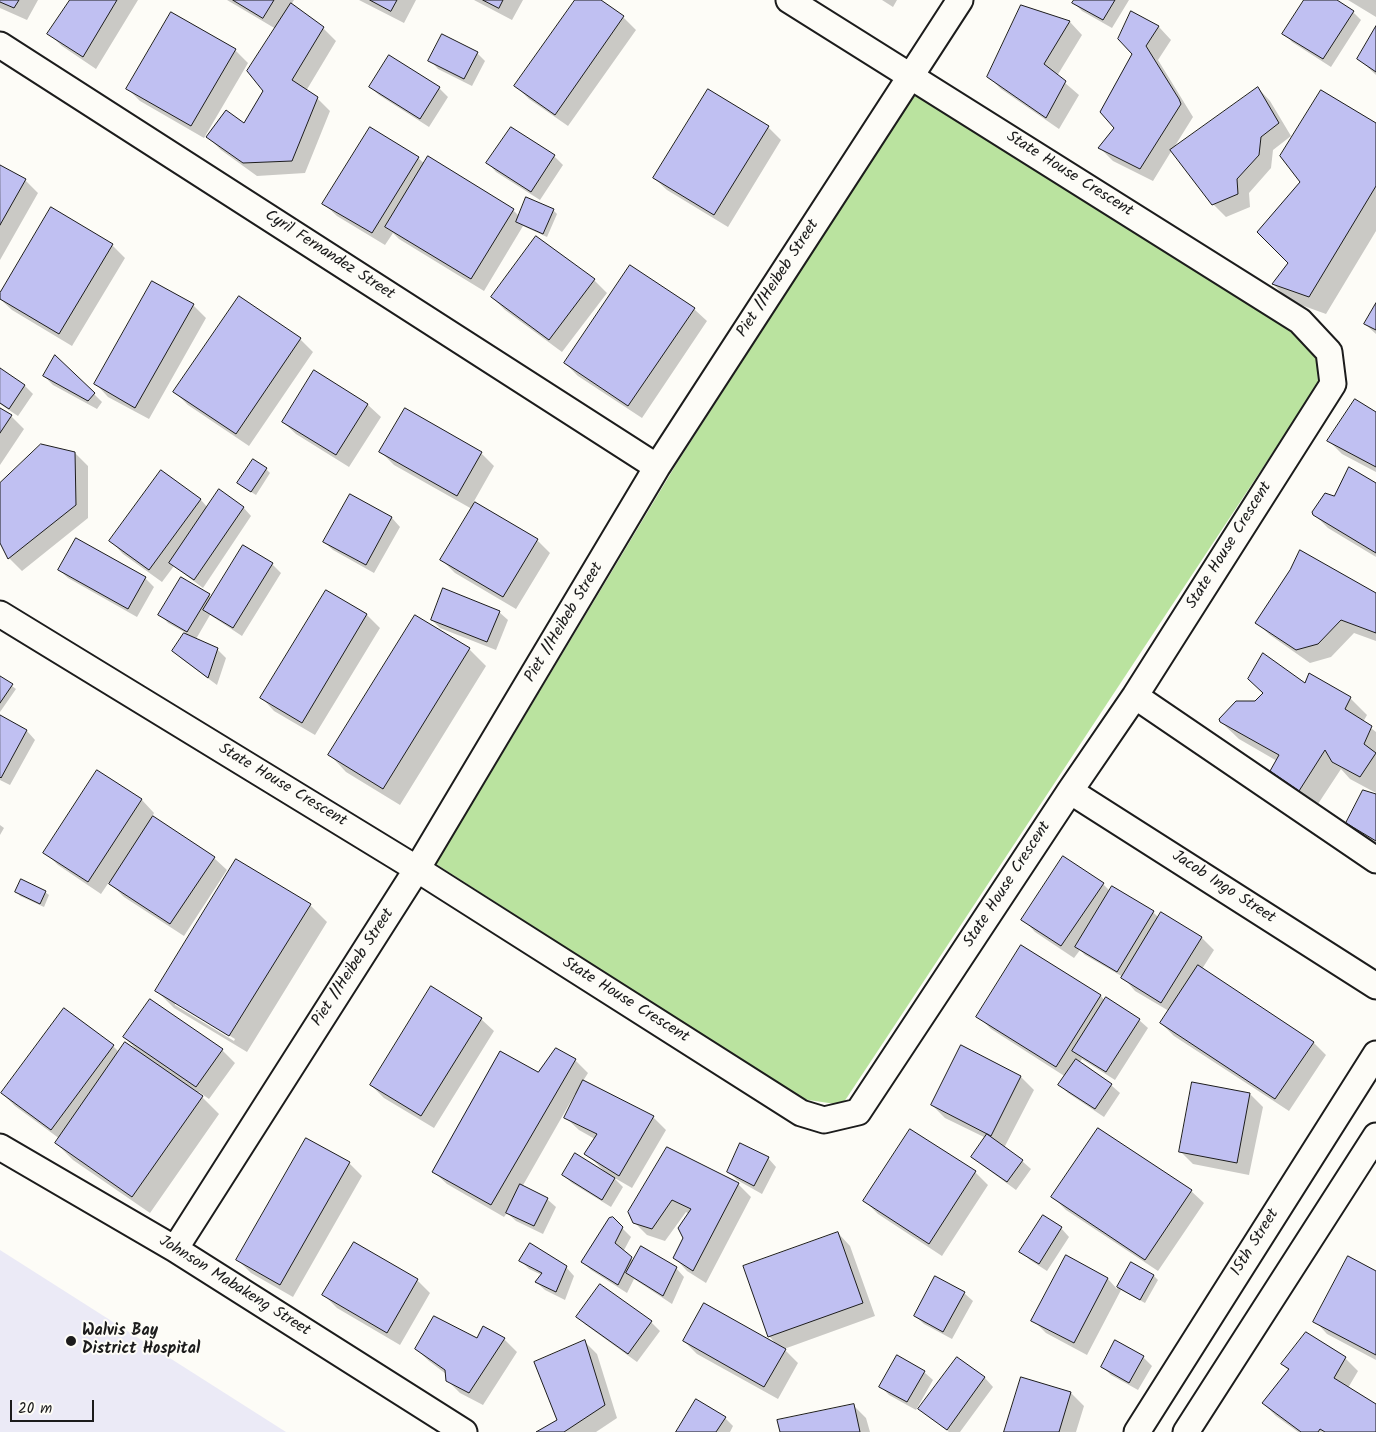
<!DOCTYPE html>
<html>
<head>
<meta charset="utf-8">
<style>
	body { margin:0 }
	#map { position:relative; width:1376px; height:1432px; overflow:hidden; background:#fdfcf7; font-family:Kalam,sans-serif }
	canvas { display:block }
	.scale { position:absolute; left:10px; top:1400px; width:84px; height:22px; box-sizing:border-box; border:2px solid #1c1c1c; border-top:0; padding-left:6px; font-size:15px; line-height:18px; white-space:nowrap; color:#1c1c1c; -webkit-text-stroke:4px #fdfcf7; paint-order:stroke }
</style>
</head>
<body>
<div id="map">
<canvas width="1376" height="1432"></canvas>
<div class="scale">20 m</div>
</div>
<script>
const g = document.querySelector('canvas').getContext('2d');
g.lineJoin = 'round';
function paint(path, color) { g.fillStyle = color; g.fill(path, 'evenodd'); }
function strokePath(path, color, width, dash) { g.strokeStyle = color; g.lineWidth = width; g.lineCap = dash ? 'butt' : 'round'; g.setLineDash(dash || []); g.stroke(path); }
function drawText(font, color, halo, rows, align = 'center') {
  g.font = font + ' Kalam,sans-serif'; g.lineWidth = 4; g.setLineDash([]); g.textBaseline = 'middle'; g.strokeStyle = halo; g.fillStyle = color; for (const [text, x, y, turn = 0] of rows) {
    g.save(); g.translate(x, y); g.rotate((+turn || 0) * Math.PI / 180); g.textAlign = isNaN(turn) ? turn : align; if (halo) g.strokeText(text, 0, 0); g.fillText(text, 0, 0); g.restore();
  }
}
const built = new Path2D(`
	M0,1250L286,1432H0Z`);
const green = new Path2D(`
	M915,93L1288,328L1317,360L1318,384L842,1105L802,1099L436,864L677,463Z`);
const shadow = new Path2D(`
	M0,0H38L27,20L0,8Z
	M71,0H138L96,69L62,46L49,34Z
	M227,0H294L291,5L323,28L336,41L306,91L317,98L330,111L305,173L257,176L221,150L208,137L245,125L265,90L276,29Z
	M359,0H416L404,23Z
	M474,0H523L512,20Z
	M576,0H598L623,17L636,30L568,126L529,99L516,86Z
	M882,0H897L893,7Z
	M1075,0H1129L1112,28L1082,11L1074,3Z
	M1305,0H1335L1353,12L1361,20L1331,67L1292,42L1284,33Z
	M1348,0H1376V17Z
	M1022,6L1070,22L1082,35L1057,76L1079,95L1059,129L1001,89L988,76Z
	M1132,12L1159,27L1171,40L1158,60L1193,117L1173,149L1258,88L1270,101L1291,136L1273,150L1271,168L1249,193L1250,207L1226,217L1213,204L1172,150L1153,181L1113,161L1100,148L1116,128L1133,54Z
	M1376,29V75L1359,59Z
	M235,50L248,63L204,138L140,101L128,89Z
	M477,53L485,61L472,86L438,69L430,60Z
	M390,57L439,88L448,97L429,127L379,95L370,87Z
	M1376,125V231L1326,314L1290,301L1273,284L1289,263L1302,182Z
	M768,127L781,140L728,227L667,190L654,178Z
	M511,128L554,156L563,165L540,200L496,172L488,163Z
	M418,158L425,164L513,210L519,216L553,210L557,214L547,237L523,226L484,291L399,239L393,233L385,245L337,216L324,204Z
	M0,166L25,180L38,193L0,260Z
	M112,245L125,258L72,346L12,310L0,299V295Z
	M594,280L607,293L562,352L505,310L492,297Z
	M239,298L300,339L313,352L249,446L188,405L175,392Z
	M193,305L206,318L149,419L108,397L96,384Z
	M1376,305V334L1365,324Z
	M694,309L707,321L642,418L578,376L565,363Z
	M0,369L25,386L33,394L18,416L0,404Z
	M315,372L368,405L381,417L349,467L296,434L283,422Z
	M44,376L94,394L102,402L97,409L53,385Z
	M0,409L11,416L24,429L0,465Z
	M405,410L481,453L494,466L473,503L537,540L550,553L516,609L455,573L442,560L472,509L394,465L381,452Z
	M1376,413V472L1342,454L1329,441Z
	M75,453L88,466V518L22,571L9,558L0,541V484Z
	M266,469L270,473L256,495L243,487Z
	M162,472L201,500L208,508L243,507L251,516L203,588L174,566L162,582L123,554L111,541Z
	M1376,485V557L1328,528L1314,514L1335,497Z
	M350,495L392,518L400,527L374,573L333,550L324,542Z
	M76,540L145,578L154,587L137,617L68,578L59,570Z
	M272,564L281,573L242,636L210,615L196,639L217,649L226,658L217,685L182,659L174,651L186,633L168,623L160,614L209,595L212,598Z
	M326,591L367,615L380,628L315,735L274,711L262,698Z
	M1376,595V641L1354,633L1331,657L1310,663L1270,635L1257,623Z
	M499,612L508,620L496,650L440,628L432,620Z
	M415,617L469,649L486,666L400,805L346,772L330,755Z
	M0,677L16,689L0,712Z
	M1306,685L1350,698L1367,715L1363,722L1376,732V793L1350,779L1341,769L1316,807L1289,788L1271,771L1277,761L1239,739L1221,722L1256,702Z
	M0,716L27,731L35,740L10,785L0,780Z
	M98,772L142,800L154,813L152,817L214,858L227,870L184,936L124,897L109,882L101,894L58,865L45,852Z
	M1376,795V845L1360,835L1347,823Z
	M0,825L4,828L0,835Z
	M1103,884L1110,891L1153,912L1159,918L1201,937L1214,950L1202,969L1313,1042L1326,1055L1289,1111L1174,1036L1161,1023L1169,1011L1135,991L1123,977L1085,955L1080,950L1074,958L1035,932L1023,919Z
	M17,892H45L49,895L44,907L20,896Z
	M310,905L327,922L247,1052L174,1008L157,991ZM175,1002L235,1039L234,1041L175,1005Z
	M1022,947L1101,996L1105,1001L1139,1020L1148,1028L1115,1080L1082,1059L1079,1063L1111,1085L1120,1093L1104,1117L1068,1093L1060,1085L1066,1077L991,1029L978,1016Z
	M481,1019L494,1031L434,1128L384,1098L371,1085Z
	M124,1037L222,1050L235,1063L209,1099L199,1092L198,1093L219,1114L150,1213L73,1160L56,1143L60,1139L15,1106L2,1093L113,1046L120,1053L140,1054V1053Z
	M961,1047L1021,1077L1034,1090L1004,1148L1022,1161L1031,1169L1016,1190L982,1165L973,1156L986,1138L945,1118L932,1105Z
	M575,1060L588,1073L583,1081L653,1117L666,1130L632,1188L613,1177L623,1187L611,1207L572,1183L563,1175L603,1170L586,1153L595,1139L579,1130L566,1118L577,1095L575,1094L522,1187L547,1199L556,1207L543,1234L516,1221L507,1213L504,1217L447,1184L434,1172L538,1073Z
	M1250,1094L1263,1107L1249,1175L1193,1164L1180,1151Z
	M668,1149L738,1184L751,1197L706,1283L687,1271L675,1258L684,1238L689,1214L686,1212L665,1241L647,1235L634,1222Z
	M768,1158L776,1167L762,1194L737,1180L729,1172Z
	M349,1163L362,1176L293,1297L251,1273L238,1260Z
	M975,1172L988,1185L942,1256L878,1214L865,1201Z
	M1191,1191L1204,1203L1158,1271L1066,1210L1053,1197Z
	M612,1218L631,1237L623,1252L634,1261L676,1268L684,1277L672,1304L634,1279L627,1293L591,1270L583,1262Z
	M1061,1228L1069,1237L1047,1271L1030,1260L1021,1251Z
	M838,1233L850,1246L875,1316L784,1349L798,1363L778,1399L697,1354L684,1341L777,1345L769,1336Z
	M354,1244L417,1280L430,1293L400,1345L337,1308L324,1295Z
	M1067,1257L1108,1279L1117,1289L1132,1264L1154,1276L1158,1280L1145,1303L1121,1290L1087,1355L1046,1333L1033,1320Z
	M521,1261L566,1267L574,1276L565,1300L545,1290L536,1282L542,1275L529,1269Z
	M1376,1272V1360L1327,1334L1315,1321Z
	M600,1286L651,1322L660,1331L637,1362L586,1325L578,1317Z
	M964,1293L973,1301L952,1339L924,1324L915,1316Z
	M477,1339H504L517,1352L483,1405L460,1393L447,1380L446,1374L429,1361L416,1349Z
	M585,1342L597,1354L617,1418L596,1432H538L558,1420Z
	M1143,1357L1152,1366L1138,1390L1111,1375L1102,1366Z
	M1345,1358L1358,1371L1348,1388L1376,1406V1432H1298L1276,1416L1263,1403L1289,1371L1282,1364Z
	M958,1359L985,1378L993,1387L960,1432H949L920,1409Z
	M924,1372L933,1380L916,1410L889,1395L881,1387Z
	M1022,1378L1071,1393L1084,1406L1076,1432H1005Z
	M853,1405L866,1418L870,1432H782Z
	M725,1418L733,1426L730,1432H677Z`);
const building = new Path2D(`
	M0,0H19L14,8L0,2Z
	M70,0H117L83,57L47,34Z
	M233,0H274L263,18Z
	M370,0H397L391,11Z
	M483,0H503L499,8Z
	M575,0H601L624,16L555,115L514,86Z
	M1074,0H1115L1103,20L1072,3Z
	M1304,0H1337L1354,11L1323,59L1282,34Z
	M291,3L324,27L292,80L318,97L292,161L243,163L206,137L226,110L244,123L263,91L247,71Z
	M1021,5L1070,21L1044,64L1066,81L1046,118L987,77Z
	M1131,11L1159,26L1146,46L1179,99L1181,104L1140,169L1098,148L1114,128L1100,112L1132,54L1118,39Z
	M171,12L236,49L191,126L126,89Z
	M1376,26V72L1357,59Z
	M442,34L478,52L464,79L428,61Z
	M389,55L440,87L420,119L369,87Z
	M1258,87L1279,123L1261,137L1259,155L1237,179L1238,194L1212,205L1170,150Z
	M708,89L769,126L714,215L653,178Z
	M1321,90L1376,123V186L1309,297L1272,284L1288,263L1257,232L1300,182L1280,156Z
	M370,127L419,157L372,233L322,204Z
	M511,127L555,155L531,192L486,163Z
	M428,156L514,209L471,279L385,227Z
	M0,165L26,179L0,225Z
	M526,197L554,209L543,234L516,222Z
	M51,207L113,244L59,334L0,299V293Z
	M536,236L595,279L549,340L491,297Z
	M630,265L695,308L628,406L564,363Z
	M152,281L194,304L135,408L94,384Z
	M239,296L301,338L236,434L173,392Z
	M1376,303V330L1364,324Z
	M55,355L95,393L88,401L43,376Z
	M0,368L25,385L9,409L0,403Z
	M314,370L368,404L336,455L282,422Z
	M1355,399L1376,412V467L1327,441Z
	M0,408L12,415L0,433Z
	M405,408L482,452L457,496L379,452Z
	M41,444L75,452L76,505L8,559L0,543V483Z
	M253,459L267,468L251,492L237,483Z
	M1349,467L1376,483V553L1313,515L1312,512L1325,493L1334,496Z
	M161,470L201,499L149,570L109,541Z
	M219,489L244,507L194,580L169,563Z
	M350,494L392,517L366,565L323,542Z
	M475,502L538,539L503,597L440,560Z
	M76,538L146,577L128,609L58,570Z
	M243,545L273,563L233,628L203,610Z
	M1300,550L1376,593V633L1341,620L1318,644L1296,650L1255,623L1290,570Z
	M181,577L210,594L187,632L158,615Z
	M443,588L500,611L487,642L431,620Z
	M326,590L367,614L302,723L260,698Z
	M415,615L470,648L383,789L328,755Z
	M184,633L218,648L208,678L172,651Z
	M1263,653L1305,683L1309,673L1351,697L1345,709L1372,726L1364,744L1376,753L1360,777L1332,762L1325,750L1299,791L1270,771L1279,755L1220,722L1219,719L1236,701H1255L1263,693L1248,679Z
	M0,676L13,684L0,703Z
	M0,715L27,730L1,778L0,777Z
	M97,770L142,799L88,882L43,853Z
	M1363,790L1376,794V841L1346,823Z
	M153,816L215,857L170,924L109,884Z
	M1063,856L1104,883L1061,946L1021,920Z
	M236,859L311,904L229,1036L155,991Z
	M21,879L46,891L40,904L15,892Z
	M1112,886L1154,911L1117,972L1075,947Z
	M1161,912L1202,937L1161,1003L1121,978Z
	M1021,945L1101,995L1056,1067L976,1017Z
	M1198,965L1314,1042L1275,1099L1160,1023Z
	M431,986L482,1018L421,1116L370,1085Z
	M1106,997L1140,1019L1106,1072L1072,1051Z
	M150,999L223,1049L196,1087L123,1037Z
	M64,1008L114,1045L51,1130L1,1093Z
	M125,1042L203,1096L132,1197L55,1143Z
	M961,1045L1021,1076L991,1136L931,1105Z
	M556,1048L576,1059L491,1205L432,1172L500,1051L538,1072Z
	M1076,1059L1112,1084L1095,1109L1058,1085Z
	M583,1080L654,1116L619,1176L584,1154L597,1134L564,1118Z
	M1192,1082L1250,1093L1237,1163L1179,1152Z
	M1098,1128L1192,1190L1145,1260L1051,1197Z
	M910,1129L976,1171L929,1244L863,1201Z
	M987,1134L1023,1160L1007,1182L971,1157Z
	M306,1138L350,1162L280,1285L236,1260Z
	M740,1143L769,1157L754,1186L727,1172Z
	M667,1147L739,1183L693,1271L673,1258L683,1238L678,1228L691,1209L672,1200L652,1229L633,1223L628,1212Z
	M575,1153L615,1178L602,1200L562,1175Z
	M520,1184L548,1198L534,1226L506,1213Z
	M1043,1215L1062,1227L1039,1264L1019,1252Z
	M613,1217L623,1227L615,1243L632,1257L618,1285L581,1262L609,1218Z
	M838,1232L863,1303L768,1337L743,1266Z
	M354,1242L418,1279L387,1333L322,1295Z
	M530,1243L567,1266L556,1292L535,1282L542,1273L519,1261Z
	M641,1246L677,1267L663,1296L626,1273Z
	M1066,1255L1108,1278L1074,1343L1031,1321Z
	M1348,1256L1376,1271V1355L1313,1322Z
	M1131,1262L1154,1275L1140,1300L1117,1287Z
	M935,1276L965,1292L943,1332L914,1316Z
	M600,1284L652,1321L628,1354L576,1317Z
	M704,1303L786,1349L764,1387L683,1341Z
	M434,1316L477,1338L483,1326L505,1338L469,1393L446,1381L445,1370L415,1349Z
	M1306,1332L1346,1357L1334,1378L1376,1404V1432H1325L1320,1429L1318,1432H1301L1262,1403L1289,1369L1281,1364Z
	M585,1340L605,1405L564,1432H536L557,1420L534,1362Z
	M1115,1340L1144,1356L1129,1383L1101,1367Z
	M897,1355L925,1371L907,1402L879,1387Z
	M957,1357L985,1377L947,1430L918,1409Z
	M1021,1377L1071,1392L1059,1432H1004Z
	M696,1399L726,1417L716,1432H676Z
	M854,1404L860,1432H780L777,1420Z`);
const minor = new Path2D(`
	M0,45L657,467
	M0,614L417,869L801,1113L824,1120L858,1112L1070,791L1135,696L1333,384L1329,352L1300,321L789,0
	M1135,696L1376,860
	M1070,791L1376,986
	M0,1147L175,1249L464,1432
	M175,1249L417,869L657,467L960,0
	M1137,1432L1376,1054
	M1186,1432L1376,1136`);
const markers = [
	[71,1341,6,"#1c1c1c"]
];
const streetNames = [
	["State House Crescent",1069,175,32],
	["Cyril Fernandez Street",329,256,33],
	["Piet //Heibeb Street",779,279,-57],
	["State House Crescent",1230,546,-58],
	["Piet //Heibeb Street",565,623,-59],
	["State House Crescent",282,786,31],
	["State House Crescent",1008,885,-57],
	["Jacob Ingo Street",1223,888,33],
	["Piet //Heibeb Street",354,968,-57],
	["State House Crescent",625,1001,32],
	["15th Street",1256,1243,-58],
	["Johnson Mabakeng Street",234,1287,32]
];
const poiNames = [
	["Walvis Bay",82,1332],
	["District Hospital",82,1350]
];
paint(built, '#ebeaf6');
paint(green, '#bae39f');
paint(shadow, '#0003');
paint(building, '#c0c0f2');
strokePath(building, '#1c1c1c', 1);
strokePath(minor, '#1c1c1c', 29);
strokePath(minor, '#fdfcf7', 25);
for (const [x, y, r, color] of markers) { const dot = new Path2D(); dot.arc(x, y, r, 0, 2 * Math.PI); g.fillStyle = color; g.fill(dot); strokePath(dot, '#fdfcf7', 2); }
drawText('16px', '#1c1c1c', '#fdfcf7', streetNames);
drawText('bold 16px', '#1c1c1c', '#fdfcf7', poiNames, 'left');
</script>
</body>
</html>
